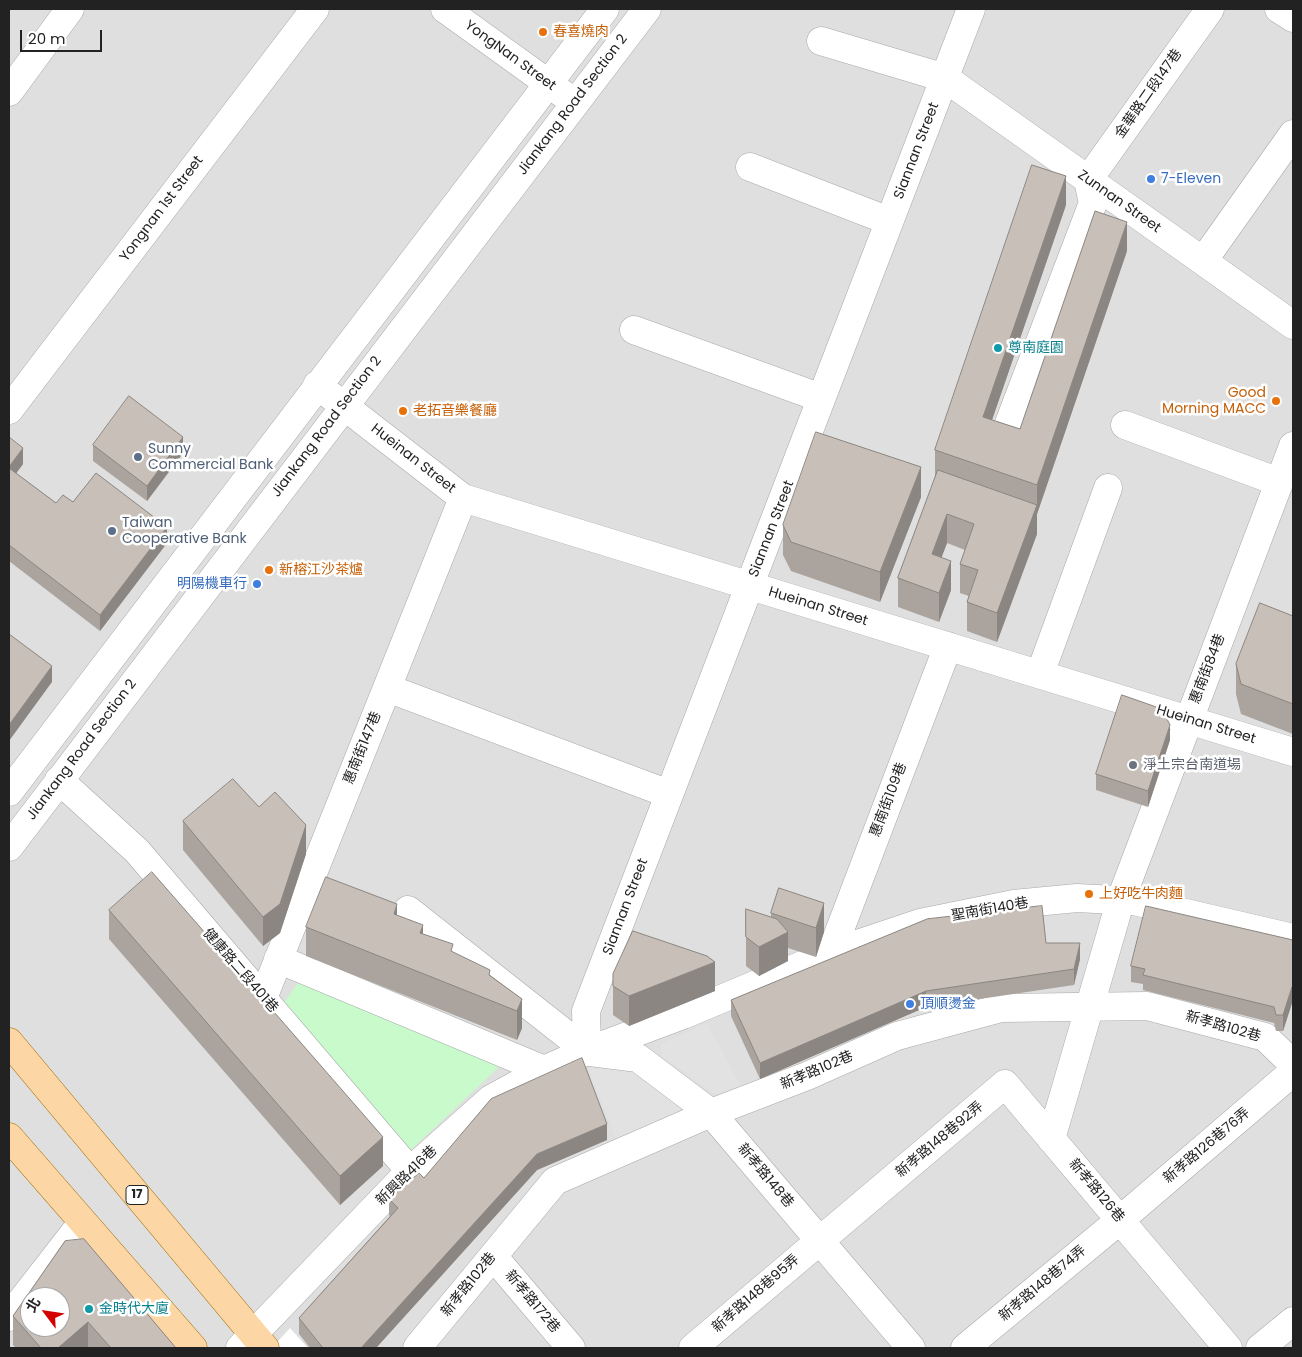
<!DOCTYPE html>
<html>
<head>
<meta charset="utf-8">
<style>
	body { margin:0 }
	#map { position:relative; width:1302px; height:1357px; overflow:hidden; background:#f2efe9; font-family:Poppins,"Noto Sans TC",sans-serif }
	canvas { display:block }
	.frame { position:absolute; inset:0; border:10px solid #222; pointer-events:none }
	.north { position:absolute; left:20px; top:1287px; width:50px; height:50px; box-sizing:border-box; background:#fff; border:1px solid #a7a7a7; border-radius:50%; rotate:301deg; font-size:14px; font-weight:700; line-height:20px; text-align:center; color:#222 }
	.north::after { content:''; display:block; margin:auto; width:18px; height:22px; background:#d40000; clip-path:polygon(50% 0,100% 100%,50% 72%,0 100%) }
	.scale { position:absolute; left:20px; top:30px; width:82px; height:22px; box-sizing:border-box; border:2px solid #222; border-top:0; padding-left:6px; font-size:15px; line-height:18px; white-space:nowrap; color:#222; -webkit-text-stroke:4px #fff; paint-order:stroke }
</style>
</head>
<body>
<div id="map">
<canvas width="1302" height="1357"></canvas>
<div class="frame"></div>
<div class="north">北</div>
<div class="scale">20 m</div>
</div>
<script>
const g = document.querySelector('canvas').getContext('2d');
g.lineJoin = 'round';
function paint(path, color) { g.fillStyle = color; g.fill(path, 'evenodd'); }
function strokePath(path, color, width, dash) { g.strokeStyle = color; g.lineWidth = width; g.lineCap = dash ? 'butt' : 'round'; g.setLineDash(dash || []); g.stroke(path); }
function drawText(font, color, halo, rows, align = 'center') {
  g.font = font + ' Poppins,"Noto Sans TC",sans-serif'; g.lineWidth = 5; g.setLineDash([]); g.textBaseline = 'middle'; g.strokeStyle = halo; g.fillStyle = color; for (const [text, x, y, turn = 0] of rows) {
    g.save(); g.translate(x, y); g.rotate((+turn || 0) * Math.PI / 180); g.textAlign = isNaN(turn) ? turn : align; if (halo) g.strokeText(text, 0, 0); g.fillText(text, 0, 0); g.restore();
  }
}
const residential = new Path2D(`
	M9,9H1293V1348H9ZM30,1297H60V1327H30Z`);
const park = new Path2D(`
	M300,980L502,1064L411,1150L283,1004Z`);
const parking = new Path2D(`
	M707,1023L742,1088L727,1096L711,1092L662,1056L661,1044Z
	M605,1062L624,1063L683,1102L678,1114L618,1143L588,1069Z`);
const pier = new Path2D(`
	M290,1328L308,1348H272Z`);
const minor = new Path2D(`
	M445,9L563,94
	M1279,9L1293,18
	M821,41L945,78L1293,325
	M9,92L70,9
	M750,167L889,221
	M1203,261L1293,134
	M634,330L821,398
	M317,385L463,498L1293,752
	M9,410L315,9
	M1125,425L1279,482
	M1003,439L1093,203L1088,180L1210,9
	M1040,674L1108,488
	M387,688L669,794
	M59,780L137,851L410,1171
	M9,792L605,9
	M9,847L647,9
	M408,910L587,1051
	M831,953L948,646
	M278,959L544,1070
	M263,998L463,498
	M587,1051L586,1011L971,9
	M590,1052L638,1058L711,1113L911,1348
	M1051,1139L1121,899L1293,446
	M493,1256L571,1348
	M9,1317L82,1223
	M240,1348L410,1171L491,1099L544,1070L587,1051L683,1015L831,953L920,923L1014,904L1077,898L1134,901L1293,938
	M417,1348L555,1181L711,1113L807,1076L897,1036L1001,1008L1147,1006L1265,1037L1293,1064
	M693,1348L1005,1084L1228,1348
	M965,1348L1120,1220L1293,1072
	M1260,1348L1293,1321`);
const major = new Path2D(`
	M9,1042L265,1348
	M9,1137L193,1348`);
const wall = new Path2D(`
	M1066,205L992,420L1020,429L1127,251L1037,514V534L997,642L967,631V602L969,596L960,593V564L965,550L947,543L941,558L951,590L939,622L898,607V578L935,479V450Z
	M9,437L23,464L16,473L56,503L73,502L167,543L100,631L9,561Z
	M93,445L183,453L147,501L93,461Z
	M921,497L880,602L791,571L783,555V525Z
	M1293,616V734L1241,714L1236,694V664Z
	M1170,740L1148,807L1096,790V774Z
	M259,807L306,854L280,933L263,946L183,850V821Z
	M779,888L824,932L816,957L788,948V961L759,976L746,966V937L771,917V913Z
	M109,910L383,1166L340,1205L109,939Z
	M397,915L423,934L490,975L522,999V1028L517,1040L306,956V927Z
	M1293,940V1005L1292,1003L1283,1031H1276L1274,1023L1143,990V984L1131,982V966Z
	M1046,943L1080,959L1074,985L926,1007L760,1079L731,1016V1000Z
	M613,974L715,991L629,1026L613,1015Z
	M607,1140L537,1170L376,1348H310L299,1334V1318L390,1216L389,1215V1199L424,1178Z
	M65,1241L176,1348H16L13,1345V1316Z`);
const shadedWall = new Path2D(`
	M1066,176V205L983,446V417Z
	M1127,222V251L1037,514V534L997,642V613L1037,505V485Z
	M183,437V453L147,501V486Z
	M23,448V464L9,483V467Z
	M921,467V497L880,602V572Z
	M947,514V543L932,583V554Z
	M167,527V543L100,631V615Z
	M951,561V590L939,622V593Z
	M52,666V682L9,741V725Z
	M1170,725V740L1148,807V791Z
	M306,825V854L280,933L263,946V917Z
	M824,903V932L816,957V928Z
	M397,904V933L394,914Z
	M423,925V954L420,933Z
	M788,932V961L759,976V947Z
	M1080,943V959L1074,985V969Z
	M715,962V991L629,1026V996Z
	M1292,987V1003L1283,1031V1015Z
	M926,991V1007L760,1079V1063Z
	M522,999V1028L517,1040V1011Z
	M607,1124V1140L537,1170L376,1348H361L537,1154Z
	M383,1137V1166L340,1205V1176Z
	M88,1322V1348H58Z`);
const building = new Path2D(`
	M1032,165L1066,176L983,417L1020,429L1095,211L1127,222L1037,485L935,450Z
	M129,396L183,437L147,486L93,445Z
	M816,432L921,467L880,572L791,542L783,525Z
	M9,437L23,448L9,467Z
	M9,468L56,503L63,495L73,502L96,473L167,527L100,615L9,545Z
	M938,470L1037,505L997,613L967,602L978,570L960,564L974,524L947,514L932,554L951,561L939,593L898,578Z
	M1260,603L1293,616V704L1241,684L1236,664Z
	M9,634L52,666L9,725Z
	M1122,695L1162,709L1170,725L1148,791L1096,774Z
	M233,779L259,807L275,792L306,825L280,904L263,917L183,821Z
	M152,872L383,1137L340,1176L109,910Z
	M326,877L397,904L394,914L423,925L420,933L453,944L451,951L490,970L489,975L522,999L517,1011L306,927Z
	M779,888L824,903L816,928L771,913Z
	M1042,906L1046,943H1080L1074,969L926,991L760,1063L731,1000L927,919Z
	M1146,906L1293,940V989L1292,987L1283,1015H1276L1274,1007L1143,975L1145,969L1131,966Z
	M746,909L777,919L788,932L759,947L746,937Z
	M633,931L707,956L715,962L629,996L613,986V974Z
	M582,1058L607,1124L537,1154L361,1348H323L299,1318L398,1208L389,1199L419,1173L424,1178L491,1099Z
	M84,1239L176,1348H111L88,1322L58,1348H41L13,1316L65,1241ZM30,1297H60V1327H30Z`);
const markers = [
	[543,32,5,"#e8710a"],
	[1151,179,5,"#3f7fe0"],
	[998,348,5,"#0f9aa8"],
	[1276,401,5,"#e8710a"],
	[403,411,5,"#e8710a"],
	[138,457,5,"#5c6f8a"],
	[112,531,5,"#5c6f8a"],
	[269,570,5,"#e8710a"],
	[257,584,5,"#3f7fe0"],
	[1133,765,5,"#6b7280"],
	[1089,894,5,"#e8710a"],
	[910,1004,5,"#3f7fe0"],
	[89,1309,5,"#0f9aa8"]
];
const shields = [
	[137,1195,22]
];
const shieldNames = [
	["17",137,1195]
];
const foodNames = [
	["春喜燒肉",553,32],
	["Good",1266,393,"right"],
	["Morning MACC",1266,409,"right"],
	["老拓音樂餐廳",413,411],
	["新榕江沙茶爐",279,570],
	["上好吃牛肉麵",1099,894]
];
const streetNames = [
	["YongNan Street",510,56,36],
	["金華路二段147巷",1149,94,-55],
	["Jiankang Road Section 2",573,105,-53],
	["Siannan Street",917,151,-69],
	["Zunnan Street",1119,202,35],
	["Yongnan 1st Street",162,209,-53],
	["Jiankang Road Section 2",327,427,-53],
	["Hueinan Street",413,459,38],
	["Siannan Street",772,529,-69],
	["Hueinan Street",818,607,17],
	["惠南街84巷",1208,669,-69],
	["Hueinan Street",1206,725,17],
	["惠南街147巷",363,748,-68],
	["Jiankang Road Section 2",82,750,-53],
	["惠南街109巷",889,800,-69],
	["Siannan Street",626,907,-69],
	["聖南街140巷",990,910,-10],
	["健康路二段401巷",240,971,49],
	["新孝路102巷",1223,1027,16],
	["新孝路102巷",817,1071,-23],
	["新孝路148巷92弄",940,1140,-40],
	["新孝路126巷76弄",1207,1146,-40],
	["新興路416巷",407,1176,-44],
	["新孝路148巷",765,1176,50],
	["新孝路126巷",1096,1191,50],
	["新孝路148巷74弄",1043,1284,-40],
	["新孝路102巷",469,1285,-51],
	["新孝路148巷95弄",756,1294,-41],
	["新孝路172巷",532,1302,50]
];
const shopNames = [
	["7-Eleven",1161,179],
	["明陽機車行",247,584,"right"],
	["頂順燙金",920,1004]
];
const cultureNames = [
	["尊南庭園",1008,348],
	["金時代大廈",99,1309]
];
const serviceNames = [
	["Sunny",148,449],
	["Commercial Bank",148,465],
	["Taiwan",122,523],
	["Cooperative Bank",122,539]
];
const worshipNames = [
	["淨土宗台南道場",1143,765]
];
paint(residential, '#e0dfdf');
paint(park, '#c8facc');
paint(parking, '#e2e2e2');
paint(pier, '#fff');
strokePath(minor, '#a9a9a9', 29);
strokePath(major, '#a06b00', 29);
strokePath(minor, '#fff', 28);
strokePath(major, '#fcd6a4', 28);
paint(wall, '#aba49e');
paint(shadedWall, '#8b8681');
paint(building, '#c7bfb8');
strokePath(building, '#8b8681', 1);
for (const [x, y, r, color] of markers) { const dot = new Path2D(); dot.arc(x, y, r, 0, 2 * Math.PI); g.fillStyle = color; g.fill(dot); strokePath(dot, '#fff', 2); }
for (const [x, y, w] of shields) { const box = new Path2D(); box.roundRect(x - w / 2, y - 9.5, w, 19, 4); g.fillStyle = '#fff'; g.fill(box); strokePath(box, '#222', 1); }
drawText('bold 12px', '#222', null, shieldNames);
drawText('14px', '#c56008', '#fff', foodNames, 'left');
drawText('14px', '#222', '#fff', streetNames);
drawText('14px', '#366cbe', '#fff', shopNames, 'left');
drawText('14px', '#0d838f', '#fff', cultureNames, 'left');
drawText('14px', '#4e5e75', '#fff', serviceNames, 'left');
drawText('14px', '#5b616d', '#fff', worshipNames, 'left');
</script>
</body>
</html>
